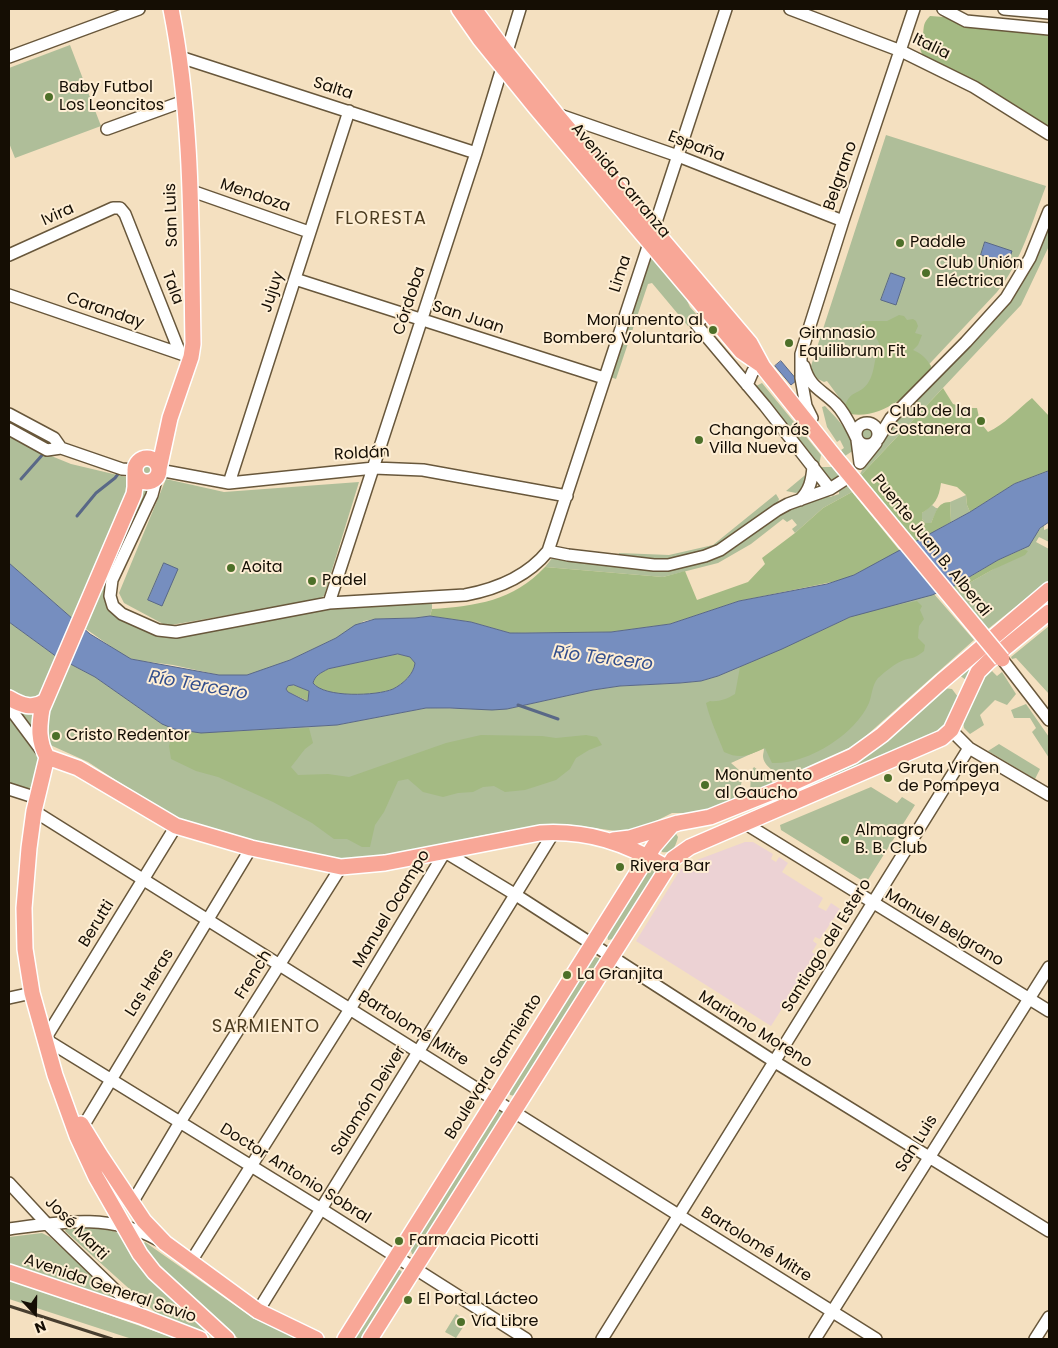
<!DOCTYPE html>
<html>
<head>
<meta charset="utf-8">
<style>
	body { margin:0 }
	#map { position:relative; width:1058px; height:1348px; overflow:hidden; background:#f4e0c0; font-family:Poppins,sans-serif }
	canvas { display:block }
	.frame { position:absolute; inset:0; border:10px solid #150e04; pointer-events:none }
	.north { position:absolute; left:10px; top:1288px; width:50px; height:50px; -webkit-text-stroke:4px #feeed4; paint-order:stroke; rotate:159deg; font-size:14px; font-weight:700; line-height:20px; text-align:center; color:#150e04 }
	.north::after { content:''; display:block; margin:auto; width:18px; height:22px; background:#150e04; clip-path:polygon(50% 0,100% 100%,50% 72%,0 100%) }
</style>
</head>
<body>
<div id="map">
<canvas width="1058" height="1348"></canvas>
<div class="frame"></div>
<div class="north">N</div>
</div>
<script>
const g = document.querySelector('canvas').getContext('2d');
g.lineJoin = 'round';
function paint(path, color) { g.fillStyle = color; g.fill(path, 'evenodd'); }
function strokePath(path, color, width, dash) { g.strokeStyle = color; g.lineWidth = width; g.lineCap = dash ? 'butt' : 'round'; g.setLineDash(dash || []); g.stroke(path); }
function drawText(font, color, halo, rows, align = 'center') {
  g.font = font + ' Poppins,sans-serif'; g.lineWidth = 4; g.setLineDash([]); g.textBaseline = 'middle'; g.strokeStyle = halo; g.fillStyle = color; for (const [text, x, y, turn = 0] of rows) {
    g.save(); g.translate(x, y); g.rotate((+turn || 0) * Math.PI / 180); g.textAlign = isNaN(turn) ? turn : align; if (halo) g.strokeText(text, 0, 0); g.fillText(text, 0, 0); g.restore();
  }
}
const education = new Path2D(`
	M745,842H753L773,854L771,859L776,862L779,857L788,863L782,872L823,898L818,907L826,911L831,903L840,909L820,939L815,937L813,941L817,944L812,952L816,955L771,1026L636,941L680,870L689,863Z`);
const green = new Path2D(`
	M70,45L101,126L15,158L9,143V68Z
	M886,135L1046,186C1032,222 1021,262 997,292L904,391L849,411L827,381L824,382L814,377L811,366Z
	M1049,223V246L1021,305L861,475L860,474L871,454L897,419L970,347L1012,301L1038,253Z
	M653,258L682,290L690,307L698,316L688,326L652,283L648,284L616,379L610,377L648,262Z
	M762,383L821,455L819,466L756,386Z
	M825,406C838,420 850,431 854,450L845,456L841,450L844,448L840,440L837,442L827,427L822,407Z
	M9,419L48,440V443L46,444L9,425Z
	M858 434a9 9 0 1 1 18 0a9 9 0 1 1-18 0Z
	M9,433L44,453L71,464L126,477L141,489L145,487L149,490L108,602L158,633L303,610L432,600V609L430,616L415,618L375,619L364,621L336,638L290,660L257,672L247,675H219L173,665L142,661L131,659L120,653L76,622L9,563Z
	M140 470a7 7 0 1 1 14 0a7 7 0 1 1-14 0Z
	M820,467H832L840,477L833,480H829Z
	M810,471L804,489L796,493L786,491Z
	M166,479L224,492L359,482L324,596L316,600L171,625H165L124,603L119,593Z
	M848,486L852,492L823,508L795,533L792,529L797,525L792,519L787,522L783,519L751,544L718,563L663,577L545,567L553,557L647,569L730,550L783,512L828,496L830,497L839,494V491Z
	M776,494L779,499L778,503L715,548L670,559L618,556L619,553L669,555L713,545Z
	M966,495L967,505L970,512L951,522L950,502Z
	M932,505L936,508H938L931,523H925L922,519V513Z
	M1044,525V530L1049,528V542L1039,537L1036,542L1049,549V580L988,629L955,589L962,587L1025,551L1023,549C1033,544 1035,532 1044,525Z
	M934,594L974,640L858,743L838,754L786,777C778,775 763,766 763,756C763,754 764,751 764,748L731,763L739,770L742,780L741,785L732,801L720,808L695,813H672L644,827L623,832L566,824H549L479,836L410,852L336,861L255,843L177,820L88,762L48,744L45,722L66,662L95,677L162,724L232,731L337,725L426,708L507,709L593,690L620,686L680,683L701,681L718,676L867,611Z
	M1049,601V604L973,664L966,680L959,675Z
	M9,622L57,657L43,695C29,701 22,698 9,691Z
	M1049,626V694L1016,658L1012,659L1011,657Z
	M992,671L997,676L1002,672L1016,694L1007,705L995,700L980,715L984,725L970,734L964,728L963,721L984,678Z
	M944,688L952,689L958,697L943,730L783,798L785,795L866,757Z
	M1026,704L1049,737V758L1032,732L1036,728L1030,718H1014L1011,710Z
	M17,706L39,708L34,732L19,713Z
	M9,717L39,759L31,787L27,790L9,786Z
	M999,744L1040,769L1035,779L988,751Z
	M754,767L775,783L750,794L751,771Z
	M871,787L897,803L902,797L915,805L866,883L781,830L780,825Z
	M675,832L678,837C676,846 672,854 662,852L660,848Z
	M650,866L657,869V871L614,939L608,940L607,935Z
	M595,957L599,958L600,962L515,1096L510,1095L509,1090L592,958Z
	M498,1111H501L503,1115L416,1254H412L410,1248L496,1112Z
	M94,1228L107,1229L119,1233L151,1279L211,1336L165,1318L155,1312L65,1231L66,1229Z
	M42,1233L50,1237L120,1301L119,1302L9,1265V1237Z
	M145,1242L253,1318L302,1339H239C207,1311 165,1281 143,1244Z
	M397,1270H400L403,1273L364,1339H353Z
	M9,1280L177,1339H132L9,1299Z
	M456,1314L467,1321L456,1338L445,1332Z`);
const forest = new Path2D(`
	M930,16L944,17L964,25L1049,33V130L925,59C917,45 921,48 923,35C924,26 923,23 930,16Z
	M899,315L904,316L907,320L913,319L916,321L918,326L915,333L922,335L918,345L913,350C922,354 926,358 931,366L930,374C907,395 883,419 850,414L845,407C849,390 860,395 868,383C876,371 873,358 880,346C877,335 870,332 860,329V324L863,321H887Z
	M943,388L953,404L968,408H977L980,422L988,432C1005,424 1017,410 1032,398L1049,416V471L1014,484L970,512L967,505L966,495L957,487L941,483C939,498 935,505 922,513V519L925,523H931C936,513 937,502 950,502L951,522L916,542L861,475Z
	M852,492L900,551L854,575L842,580L739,601L670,624L611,632L510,633L471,622L430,616L432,609C476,606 513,601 545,567L663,577L685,571L697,600L748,582L765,564L762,558L795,533L823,508Z
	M1023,549L1028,551L1025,555L992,570L962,587L955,589L953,587L998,560Z
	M917,601L922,606L920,610L924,619L919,626L918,638L925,645L924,651C914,659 914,657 904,660C895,663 885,672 878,678C872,685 872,695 869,703C855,735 806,765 772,763L765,748C749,755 741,760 724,752C718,736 710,720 706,703L710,701C719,702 727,699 735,694L740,667L782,649L850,617L867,611Z
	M398,654L410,657L415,663C414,674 403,684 393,689C377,696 324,698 313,683C315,675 321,673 328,669Z
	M294,685L309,691L308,701L288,692L286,689L288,686Z
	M309,728L313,743L305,749L291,767L298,775L328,774L349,777L446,743L481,735L542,736L556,738L586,735L597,737L602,745L589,750L576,758L570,769L556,780L525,790L505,792L494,786L483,787L473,792L458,793L443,797L423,792L408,779L398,781L384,812L375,825L370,847H362L347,839H334L312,823L273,802L218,777L196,771L171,759L169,746L174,729L201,733Z`);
const water = new Path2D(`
	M985,242L1012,251L1008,263L981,255Z
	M891,273L905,278L896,305L881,300Z
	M781,361L797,380L791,385L775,366Z
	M1049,471V522L1040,528L1029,546L998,560L954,586L932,595L850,617L782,649L718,676L701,681L680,683L620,686L593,690L507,709L492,710L450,708H426L337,725L201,733L174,729L162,724L95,677L57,657L9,622V563L90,634L131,659L219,675H247L290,660L336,638L355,625L375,619L415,618L430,616L471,622L510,633H525L611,632L670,624L739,601L827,584L854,575L970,512L1014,484ZM398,654L410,657L415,663C414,674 403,684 393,689C377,696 324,698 313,683C315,675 321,673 328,669ZM294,685L309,691L308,701H306L288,692L286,689L288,686Z
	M164,563L178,569L162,606L148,600Z`);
const stream = new Path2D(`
	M21,479L44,453
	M77,516L96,493L115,478L118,474
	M518,705L558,719`);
const minor = new Path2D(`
	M790,9L901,51L974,87L1049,134
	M943,9L966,21L1049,29
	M1004,9L1049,13
	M9,57L139,9
	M180,57L476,153
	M557,114L678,156L843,221
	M107,129L184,101
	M189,190L309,232
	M9,255L113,208H120L125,214L180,353
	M295,279L604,378
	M9,295L184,355
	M709,312L696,324L765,406L830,489
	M804,366C810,388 821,389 836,404C845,413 850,425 856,437
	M747,385L753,371L763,367
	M9,414L54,438L61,448
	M812,418L806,406L801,378V354L843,221L914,9
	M856 434a11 11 0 1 1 22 0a11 11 0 1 1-22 0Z
	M9,429L47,450L61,448L122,469L135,470
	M878,439L891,418L966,342L1006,298L1030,258L1049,211
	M857,440L860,463L876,443
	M159,470L229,483L374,468L423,470L567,496
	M157,476L152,495L112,580L110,596L113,606L122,614L158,630L176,632L329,603L465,595C497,589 527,577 548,551L568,555L654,565H668L705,556L720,550L777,510L788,504L830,489L844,480
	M229,483L349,111
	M800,500C810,490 812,480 813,466
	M548,551L726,9
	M329,603L476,153L520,9
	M1002,659L1049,720
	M9,707L41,750
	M951,730L969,748L1049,795
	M9,789L37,798
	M34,811L876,1339
	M746,824L1049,1011
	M176,826L45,1039L321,1209L526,1339
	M9,998L32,993
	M79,1133L251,848
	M9,1183L47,1224L142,1316
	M132,1203L180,1122L341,867
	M9,1229C61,1222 110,1213 158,1240
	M190,1263L350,1009L445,852L516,895L775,1062L1049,1231
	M258,1311L554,832
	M602,1339L969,748
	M815,1339L1049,967
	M1035,1339L1049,1317`);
const major = new Path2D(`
	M459,9L480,39L536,108L741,351L760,364
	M474,9L506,52L556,114L750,343L763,367L834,456
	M135 470a12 12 0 1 1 24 0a12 12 0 1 1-24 0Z
	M159,469L170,418L191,357L193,344C191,232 193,119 171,9
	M9,698C21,705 33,710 45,701
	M47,757L78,768L176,826L251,848L341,867L385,863L540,833C588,830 625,843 666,867
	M47,757L34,811L29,848L24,908L25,949L32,993L55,1075L77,1136L96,1177L140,1254L154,1272L227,1339
	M47,757C38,741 39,727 42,709L134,494L135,487V472
	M613,840L630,838L678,823L710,817L775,791L853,756L882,735L942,681L1049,590
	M81,1124L100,1155L144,1221L165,1243L258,1311L316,1339
	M9,1272L143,1317L200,1339
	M345,1339L654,846L672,825
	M370,1339L673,859L690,847L942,738L951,730L978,672L989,661L1049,612`);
const rail = new Path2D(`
	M9,1306L112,1339`);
const majorBridge = new Path2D(`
	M834,456L1002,659`);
const markers = [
	[49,97,5,"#4d7029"],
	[900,243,5,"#4d7029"],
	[926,273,5,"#4d7029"],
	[713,330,5,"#4d7029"],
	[789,343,5,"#4d7029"],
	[981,421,5,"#4d7029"],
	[699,440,5,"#4d7029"],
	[231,568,5,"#4d7029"],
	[312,581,5,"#4d7029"],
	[56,736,5,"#4d7029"],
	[888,778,5,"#4d7029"],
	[705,785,5,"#4d7029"],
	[845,840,5,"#4d7029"],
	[620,867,5,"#4d7029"],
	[567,975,5,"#4d7029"],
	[399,1241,5,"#4d7029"],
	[408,1300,5,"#4d7029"],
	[461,1322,5,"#4d7029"]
];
const streetNames = [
	["Italia",931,47,26],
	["Salta",333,89,18],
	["España",696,147,21],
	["Belgrano",841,176,-71],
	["Avenida Carranza",620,181,50],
	["Mendoza",255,196,19],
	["Ivira",58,215,-24],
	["San Luis",172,215,-92],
	["Lima",621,274,-72],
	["Tala",172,288,69],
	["Jujuy",273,292,-72],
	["Córdoba",410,301,-72],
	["Caranday",105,311,19],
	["San Juan",468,318,18],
	["Roldán",362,454,-3],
	["Puente Juan B. Alberdi",931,546,51],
	["Manuel Ocampo",392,909,-59],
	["Berutti",97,924,-58],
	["Manuel Belgrano",944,928,31],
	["Santiago del Estero",827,946,-58],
	["French",254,975,-58],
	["Las Heras",150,983,-58],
	["Bartolomé Mitre",413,1029,32],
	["Mariano Moreno",755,1030,32],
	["Boulevard Sarmiento",494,1067,-58],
	["Salomón Deiver",369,1101,-58],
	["San Luis",917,1144,-58],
	["Doctor Antonio Sobral",295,1174,32],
	["José Marti",76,1229,45],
	["Bartolomé Mitre",756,1245,32],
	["Avenida General Savio",110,1289,19]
];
const poiNames = [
	["Baby Futbol",59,88],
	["Los Leoncitos",59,106],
	["Paddle",910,243],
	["Club Unión",936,264],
	["Eléctrica",936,282],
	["Monumento al",703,321,"right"],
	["Bombero Voluntario",703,339,"right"],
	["Gimnasio",799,334],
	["Equilibrum Fit",799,352],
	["Club de la",971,412,"right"],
	["Costanera",971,430,"right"],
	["Changomás",709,431],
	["Villa Nueva",709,449],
	["Aoita",241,568],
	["Padel",322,581],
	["Cristo Redentor",66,736],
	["Gruta Virgen",898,769],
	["de Pompeya",898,787],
	["Monumento",715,776],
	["al Gaucho",715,794],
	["Almagro",855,831],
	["B. B. Club",855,849],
	["Rivera Bar",630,867],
	["La Granjita",577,975],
	["Farmacia Picotti",409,1241],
	["El Portal Lácteo",418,1300],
	["Vía Libre",471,1322]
];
const neighbourhoodNames = [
	["FLORESTA",381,219],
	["SARMIENTO",266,1027]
];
const waterNames = [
	["Río Tercero",603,659,7],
	["Río Tercero",198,686,10]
];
paint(education, '#ecd2d4');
paint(green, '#afbe99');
paint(forest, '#a4ba83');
paint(water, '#768ebf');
strokePath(water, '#596887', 1);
strokePath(stream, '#596887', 3);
strokePath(minor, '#68573b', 14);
strokePath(major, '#fff', 18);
strokePath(minor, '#fff', 11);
strokePath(major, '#f8a797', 15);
strokePath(rail, '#483e2f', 3);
strokePath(majorBridge, '#fff', 18, []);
strokePath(majorBridge, '#f8a797', 15);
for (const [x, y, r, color] of markers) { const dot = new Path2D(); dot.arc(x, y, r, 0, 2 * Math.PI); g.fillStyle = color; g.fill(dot); strokePath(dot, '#feeed4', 2); }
drawText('16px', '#150e04', '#feeed4', streetNames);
drawText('16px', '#150e04', '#feeed4', poiNames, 'left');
g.letterSpacing = '1px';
drawText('18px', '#4c3c20', '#feeed4', neighbourhoodNames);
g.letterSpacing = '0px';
drawText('italic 18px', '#324e8d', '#feeed4', waterNames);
</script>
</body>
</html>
